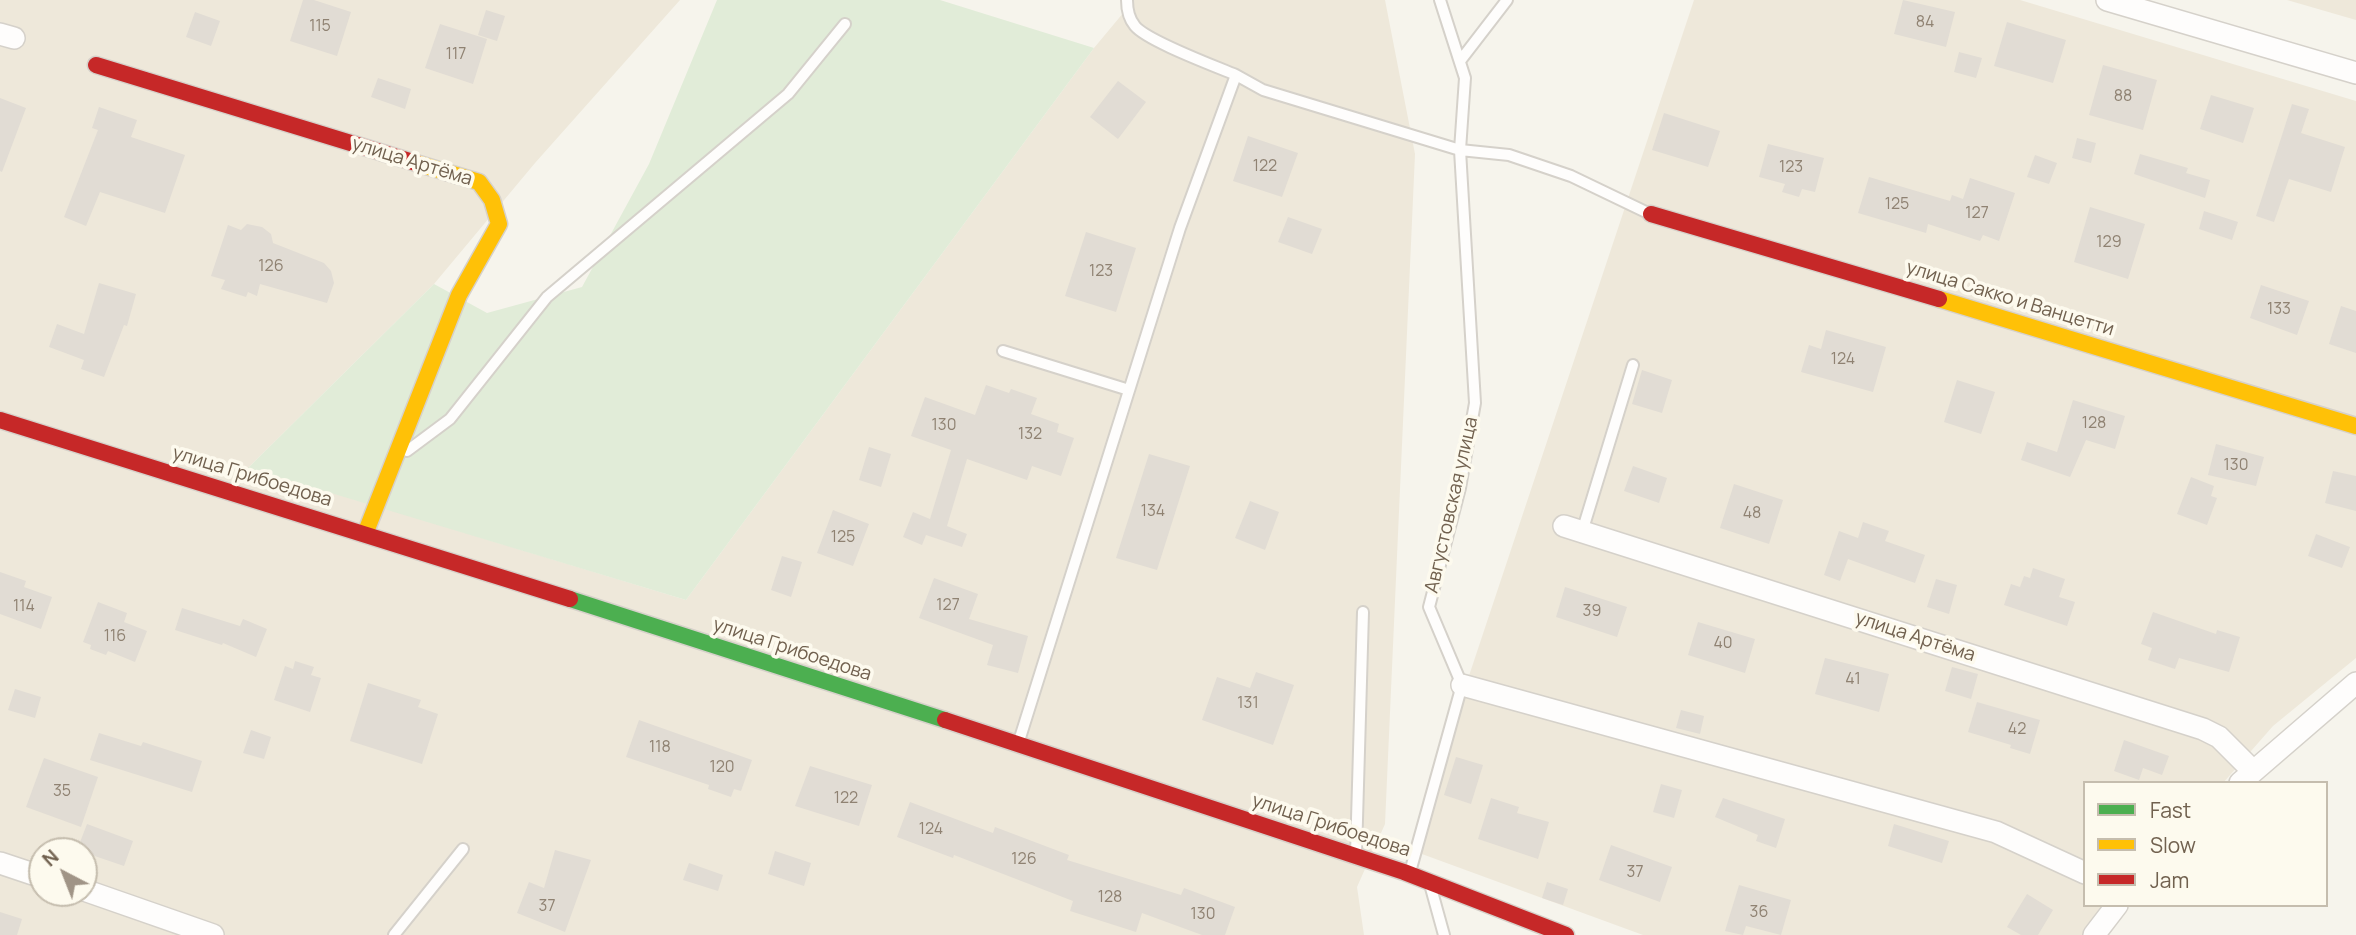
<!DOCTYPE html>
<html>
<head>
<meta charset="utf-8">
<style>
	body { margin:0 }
	#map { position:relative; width:2356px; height:935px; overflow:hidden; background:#f6f4ec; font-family:Manrope,sans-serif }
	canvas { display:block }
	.legend { position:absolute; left:2083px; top:781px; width:245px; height:126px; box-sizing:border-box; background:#fdfaee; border:2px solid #c5bdae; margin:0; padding:9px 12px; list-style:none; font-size:21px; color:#71614f }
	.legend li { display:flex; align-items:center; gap:14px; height:35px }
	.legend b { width:35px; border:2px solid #c5bdae }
	.north { position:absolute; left:28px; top:837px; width:70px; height:70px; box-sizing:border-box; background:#fdfaee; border:2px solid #c5bdae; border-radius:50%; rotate:318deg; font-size:19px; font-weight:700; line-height:28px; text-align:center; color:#71614f }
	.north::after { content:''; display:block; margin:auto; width:24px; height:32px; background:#a09486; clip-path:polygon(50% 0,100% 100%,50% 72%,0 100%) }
</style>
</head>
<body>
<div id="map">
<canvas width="2356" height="935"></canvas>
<ul class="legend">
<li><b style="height:9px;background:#4caf50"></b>Fast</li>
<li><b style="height:9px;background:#ffc107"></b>Slow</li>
<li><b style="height:9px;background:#c62828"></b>Jam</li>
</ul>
<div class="north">N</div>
</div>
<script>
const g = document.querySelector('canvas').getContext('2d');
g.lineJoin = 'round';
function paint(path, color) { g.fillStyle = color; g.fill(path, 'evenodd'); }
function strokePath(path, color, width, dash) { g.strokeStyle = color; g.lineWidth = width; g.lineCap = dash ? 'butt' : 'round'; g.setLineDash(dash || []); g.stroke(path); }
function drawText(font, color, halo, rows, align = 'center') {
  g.font = font + ' Manrope,sans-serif'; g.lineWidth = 7; g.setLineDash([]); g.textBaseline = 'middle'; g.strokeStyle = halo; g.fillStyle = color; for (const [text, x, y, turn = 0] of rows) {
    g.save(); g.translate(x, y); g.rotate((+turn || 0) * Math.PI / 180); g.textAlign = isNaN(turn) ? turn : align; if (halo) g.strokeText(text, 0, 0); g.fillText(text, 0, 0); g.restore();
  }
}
const residential = new Path2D(`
	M0,0H680L535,163L434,284L249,467L686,600L1094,48L1134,0H1385L1415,154L1385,824L1357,887L1364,935H0ZM42,851H84V893H42Z
	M1694,0H2020L2356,101V658L2273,726L2223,783H2085V905H2115L2089,935H1643L1411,850Z
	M2287,0H2356V20Z`);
const green = new Path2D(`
	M717,0H940L1094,48L686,600L248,468L434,284L487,313L582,287L649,164Z`);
const building = new Path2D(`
	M303,0H314L351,12L337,56L290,41Z
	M1903,0L1955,12L1946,47L1894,34Z
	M486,10L505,16L497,41L478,35Z
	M195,12L220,21L211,46L186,37Z
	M2007,22L2066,40L2053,83L1994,66Z
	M440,24L487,39L473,84L425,68Z
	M1959,52L1982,58L1976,78L1954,72Z
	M2103,65L2157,80L2143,130L2089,115Z
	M378,78L411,89L405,109L371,97Z
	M1118,81L1146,102L1118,139L1090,117Z
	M2211,95L2254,108L2243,143L2200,129Z
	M0,98L26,108L2,172L0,171Z
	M2292,104L2309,109L2301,133L2345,147L2331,192L2289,179L2274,222L2256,216Z
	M99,107L137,120L131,137L185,155L165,213L100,192L86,226L64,217L98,130L92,128Z
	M1664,113L1720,131L1708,167L1652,150Z
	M1248,136L1298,153L1282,197L1233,181Z
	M2077,138L2096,143L2091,163L2072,158Z
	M1768,144L1824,158L1815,192L1802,189L1799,197L1782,192L1785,184L1759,177Z
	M2140,154L2188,168L2186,173L2210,180L2205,198L2134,174Z
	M2035,155L2057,163L2049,184L2027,177Z
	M1869,177L1950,201L1952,195L1963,199L1970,178L2015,193L1999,241L1983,235L1980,241L1928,224L1926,233L1858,213Z
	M2090,207L2145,224L2128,279L2074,262Z
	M2204,211L2238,222L2232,240L2199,229Z
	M1288,217L1322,229L1312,254L1278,242Z
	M247,224L262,227L271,234L273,243L324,263L331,271L334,283L327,303L260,284L257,296L248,292L246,297L221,289L225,280L211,276L228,225L241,230Z
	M1086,232L1136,248L1116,312L1065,296Z
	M99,283L136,294L127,326L124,325L104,377L81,369L84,360L49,347L57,324L84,334Z
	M2261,285L2309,301L2297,335L2250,318Z
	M2341,306L2356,311V353L2329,344Z
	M1826,330L1886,347L1873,392L1801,372L1809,345L1821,349Z
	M1642,370L1672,380L1662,413L1632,404Z
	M1957,380L1995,392L1981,434L1944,422Z
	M986,385L1009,393L1011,389L1037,398L1031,414L1059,424L1057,432L1074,438L1061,476L1032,466L1027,480L967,459L947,526L967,534L962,547L926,535L922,545L903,537L913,512L930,519L951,450L911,436L925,397L975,415Z
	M2073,400L2125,416L2115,449L2086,440L2070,477L2021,460L2027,442L2057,452Z
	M2216,444L2264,457L2256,486L2208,475Z
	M869,447L891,454L881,487L859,480Z
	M1149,454L1190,466L1157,570L1116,558Z
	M1633,466L1667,478L1659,503L1624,491Z
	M2333,471L2356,476V511L2325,503Z
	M2191,477L2214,486L2211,496L2217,498L2207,525L2177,514Z
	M1734,484L1783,500L1769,544L1720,528Z
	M1250,501L1279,512L1265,550L1235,538Z
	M833,510L869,524L853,566L817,553Z
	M1863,522L1889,531L1885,541L1925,555L1915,583L1848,559L1840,581L1824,575L1839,531L1858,538Z
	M2316,534L2350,547L2342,568L2308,556Z
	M782,556L802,562L791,597L771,590Z
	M2033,568L2065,579L2059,597L2075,602L2067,626L2004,605L2011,584L2020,587L2024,576L2030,578Z
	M0,572L26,581L24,587L52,597L41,629L0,614Z
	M934,578L978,594L969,619L1028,636L1018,673L987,665L993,645L919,618Z
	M1936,579L1957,585L1949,614L1927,607Z
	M1565,587L1627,607L1617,637L1556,617Z
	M98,602L127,613L124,622L147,631L135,662L108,651L106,655L90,649L91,645L83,642Z
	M182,608L240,626L243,619L267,629L256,657L223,643L222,645L175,630Z
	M2153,612L2216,634L2217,630L2240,637L2229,672L2179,658L2175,669L2148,660L2152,648L2141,644Z
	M1698,622L1755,639L1745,673L1688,655Z
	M1825,658L1889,674L1879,712L1815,694Z
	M295,661L314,667L311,675L321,678L310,712L274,700L285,666L293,669Z
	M1952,667L1978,674L1971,699L1945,691Z
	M1256,672L1294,685L1273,745L1202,720L1217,677L1250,688Z
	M368,683L421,700L418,707L438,714L422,764L350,741Z
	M15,689L41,697L35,718L8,710Z
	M1977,702L2040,720L2030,754L2010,748L2011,745L1968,732Z
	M1681,710L1704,716L1700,734L1676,728Z
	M639,720L752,760L741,791L734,789L731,797L708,789L709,785L626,757Z
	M251,730L271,737L264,759L243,753Z
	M99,733L141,746L143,742L202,761L192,792L90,760Z
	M2124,740L2169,756L2162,775L2143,768L2139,780L2114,771Z
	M1456,757L1483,765L1471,804L1444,795Z
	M44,758L98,777L81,827L26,807Z
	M810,766L872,785L859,826L795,806Z
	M1661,784L1682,790L1674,818L1653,812Z
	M1491,798L1519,807L1517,813L1549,822L1538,859L1478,839Z
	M1723,798L1785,819L1776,848L1756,841L1758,835L1715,817Z
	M910,802L993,833L995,827L1069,855L1067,860L1181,895L1184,888L1235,907L1225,935H1202L1142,913L1136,932L1070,911L1073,901L954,855L953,858L897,837Z
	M87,824L133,841L124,866L77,850Z
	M1894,824L1949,841L1942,863L1888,846Z
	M1611,845L1672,867L1660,902L1599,880Z
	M555,850L591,860L565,932L517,913L529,882L544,888Z
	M775,851L811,863L804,886L768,874Z
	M689,863L723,875L718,891L683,880Z
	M1547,882L1568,889L1563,905L1542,898Z
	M1739,885L1791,900L1781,935L1746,926L1743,935L1725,931Z
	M2027,894L2053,910L2038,935H2021L2007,927Z
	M0,912L22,919L17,935H0Z`);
const lane = new Path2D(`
	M1460,61L1507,0
	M1236,75L1263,90L1460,150L1509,155L1571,176L1648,213
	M1003,351L1129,390
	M407,451L450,419L547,297L788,94L845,24
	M1582,532L1633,365
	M1019,741L1180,228L1236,75C1215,66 1147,41 1135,26C1129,19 1127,9 1127,0
	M1356,854L1363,612
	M1410,872L1462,685L1429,607L1460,488L1475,403L1460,150L1465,78L1440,0
	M1431,888L1444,935
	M394,935L463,849`);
const street = new Path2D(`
	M2107,0L2356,73
	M0,34L14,38
	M1564,526L2203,729L2219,737L2252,770
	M1462,685L1996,832L2085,873
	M2240,783L2356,683
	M0,863L42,877
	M84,890L213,935
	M2094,935L2117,905`);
const fast = new Path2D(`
	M570,599L945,720`);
const slow = new Path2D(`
	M1939,299L2356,426
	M365,534L459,295L499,224L492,200L479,182L416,163`);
const jam = new Path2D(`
	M96,65L416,163
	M1651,214L1939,299
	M0,420L570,599
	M945,720L1404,872L1566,935`);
const numberNames = [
	["84",1925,23],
	["115",320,27],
	["117",456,55],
	["88",2123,97],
	["122",1265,167],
	["123",1791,168],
	["125",1897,205],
	["127",1977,214],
	["129",2109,243],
	["126",271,267],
	["123",1101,272],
	["133",2279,310],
	["124",1843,360],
	["128",2094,424],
	["130",944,426],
	["132",1030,435],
	["130",2236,466],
	["134",1153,512],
	["48",1752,514],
	["125",843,538],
	["127",948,606],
	["114",24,607],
	["39",1592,612],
	["116",115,637],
	["40",1723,644],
	["41",1853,680],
	["131",1248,704],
	["42",2017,730],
	["118",660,748],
	["120",722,768],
	["35",62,792],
	["122",846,799],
	["124",931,830],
	["126",1024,860],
	["37",1635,873],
	["128",1110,898],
	["37",547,907],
	["36",1759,913],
	["130",1203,915]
];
const streetNames = [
	["улица Артёма",412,162,17],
	["улица Сакко и Ванцетти",2010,299,17],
	["улица Грибоедова",252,477,17],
	["Августовская улица",1452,505,-77],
	["улица Артёма",1915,637,18],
	["улица Грибоедова",792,650,18],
	["улица Грибоедова",1331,826,18]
];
paint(residential, '#eee8da');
paint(green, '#e1ecd8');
paint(building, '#e1dcd4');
strokePath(lane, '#d5d1ca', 14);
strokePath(street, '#d5d1ca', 24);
strokePath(fast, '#d6d1ca', 19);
strokePath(slow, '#d6d1ca', 19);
strokePath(jam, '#d6d1ca', 19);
strokePath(lane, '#fefdfc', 10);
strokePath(street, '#fefdfc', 21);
strokePath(fast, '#4caf50', 16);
strokePath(slow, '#ffc107', 16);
strokePath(jam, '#c62828', 16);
drawText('16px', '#8f8272', null, numberNames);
drawText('19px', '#71614f', '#fdfaee', streetNames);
</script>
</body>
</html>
